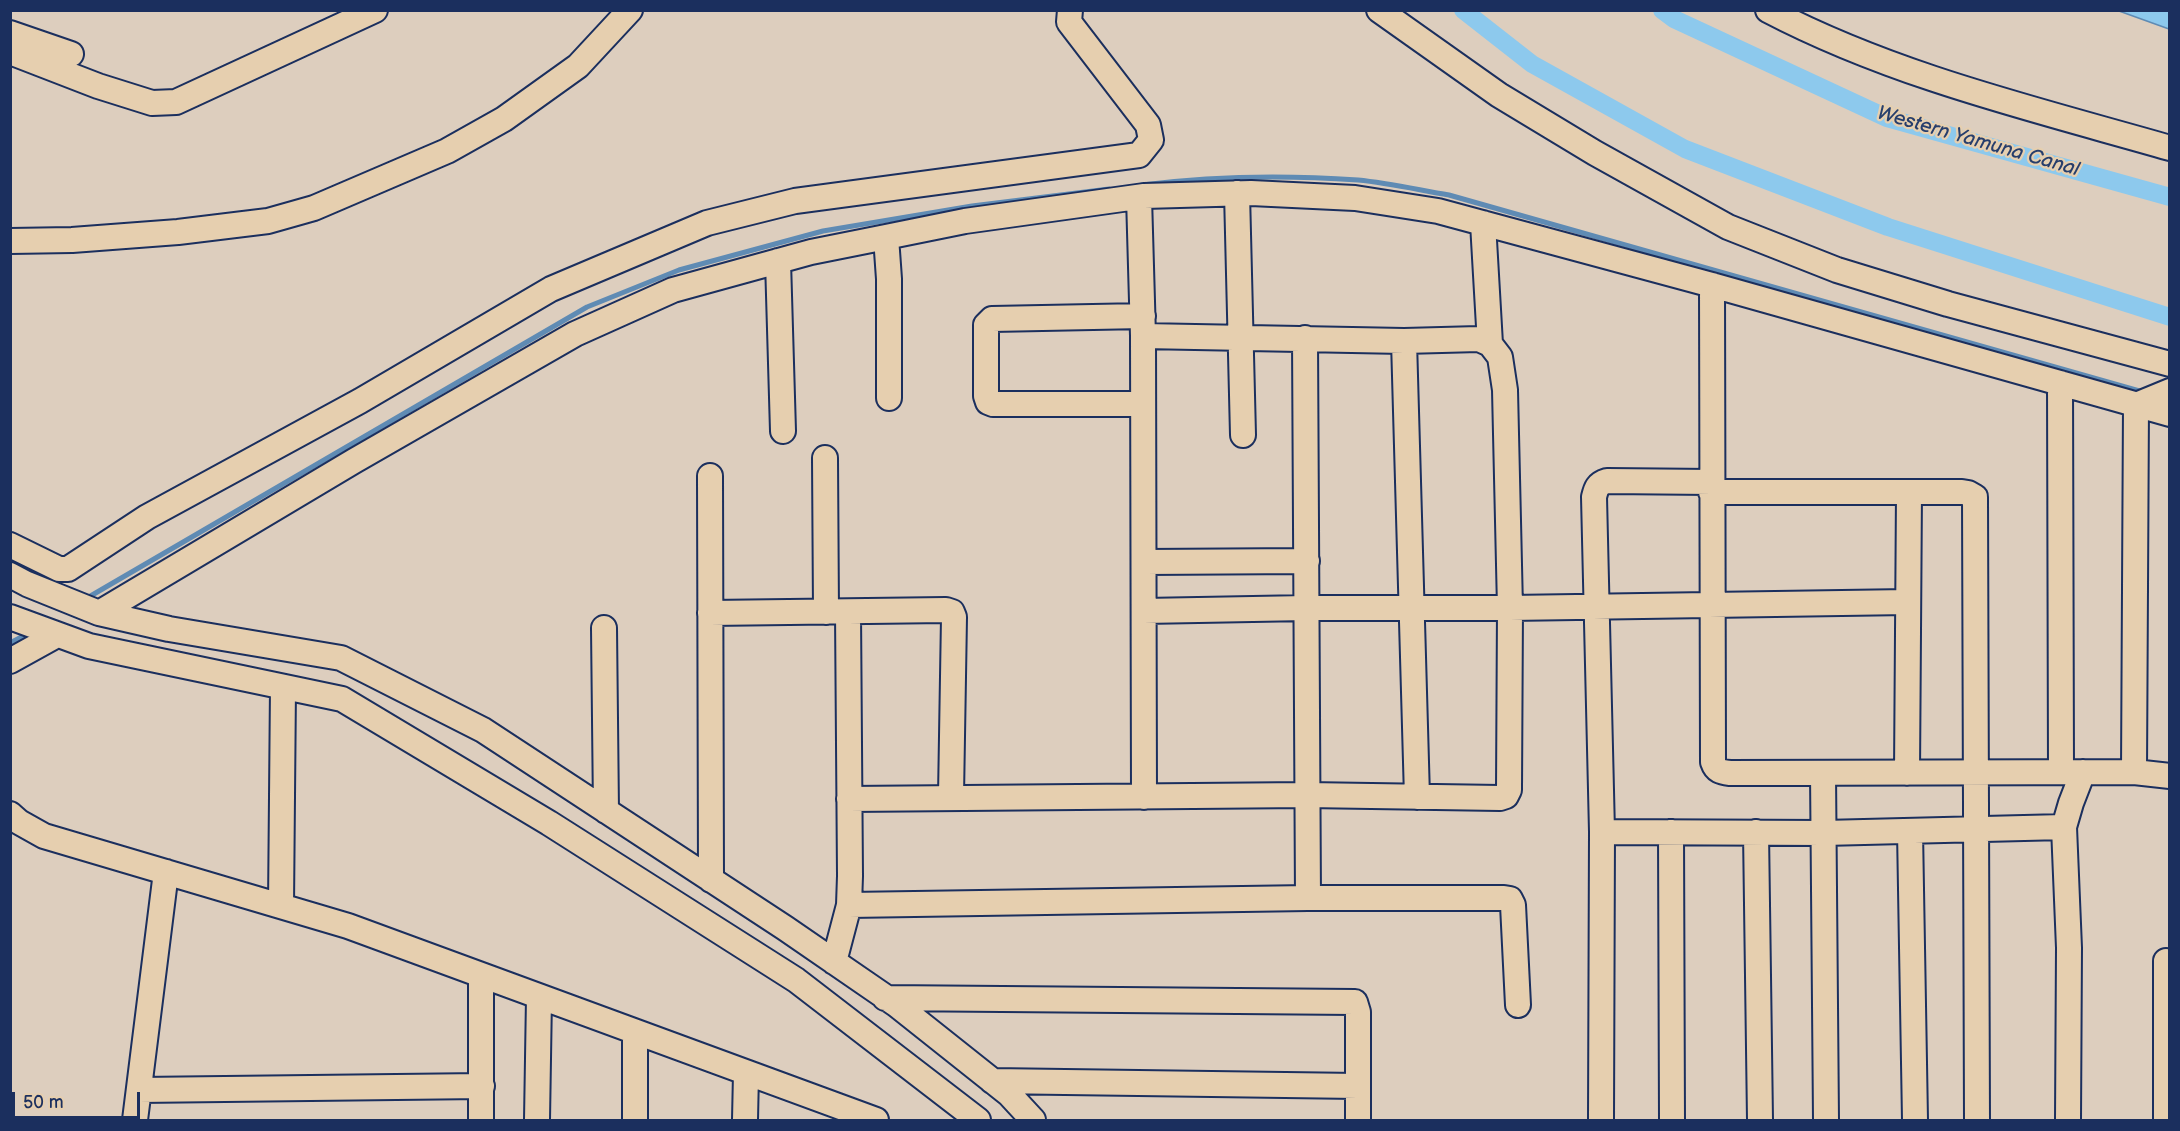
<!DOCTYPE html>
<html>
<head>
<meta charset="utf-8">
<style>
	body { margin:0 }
	#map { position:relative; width:2180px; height:1131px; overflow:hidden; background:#ddcebe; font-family:"Balsamiq Sans",sans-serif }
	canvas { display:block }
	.frame { position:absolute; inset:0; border:12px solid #1b2f5e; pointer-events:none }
	.scale { position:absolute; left:12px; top:1092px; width:128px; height:27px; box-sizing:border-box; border:3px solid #1b2f5e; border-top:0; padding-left:8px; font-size:18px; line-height:21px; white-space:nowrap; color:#1b2f5e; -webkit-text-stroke:4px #e6cfaf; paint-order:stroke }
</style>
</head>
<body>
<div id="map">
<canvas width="2180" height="1131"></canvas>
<div class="frame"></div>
<div class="scale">50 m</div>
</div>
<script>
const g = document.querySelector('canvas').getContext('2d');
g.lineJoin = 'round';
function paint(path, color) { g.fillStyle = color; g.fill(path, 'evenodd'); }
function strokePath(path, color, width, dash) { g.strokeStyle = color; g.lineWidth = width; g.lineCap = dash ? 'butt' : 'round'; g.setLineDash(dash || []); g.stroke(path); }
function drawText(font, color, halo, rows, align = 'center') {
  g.font = font + ' "Balsamiq Sans",sans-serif'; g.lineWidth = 4.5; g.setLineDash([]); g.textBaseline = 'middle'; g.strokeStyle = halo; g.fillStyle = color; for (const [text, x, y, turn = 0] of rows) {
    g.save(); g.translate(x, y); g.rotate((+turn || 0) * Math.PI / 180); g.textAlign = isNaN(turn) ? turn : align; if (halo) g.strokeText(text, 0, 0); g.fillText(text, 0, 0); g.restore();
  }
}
const water = new Path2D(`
	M2119,11H2169V29Z`);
const stream = new Path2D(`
	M1142,185C1212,176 1287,175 1358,180C1389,183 1419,190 1449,195L2143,392
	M87,598L587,307L679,270L823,231L972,206L1109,189
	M10,643L31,632`);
const canal = new Path2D(`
	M1463,10L1532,64L1685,149L1888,227L2170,317
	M1662,10L1674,19L1887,118L2170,197`);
const minor = new Path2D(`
	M1379,10L1499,95L1595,153L1728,227L1837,270L1948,304L2170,364
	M1768,10C1894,76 2034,109 2170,148
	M10,33L71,54
	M10,52L98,86L152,103L176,102L375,10
	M1237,193L1243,435
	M1139,197L1143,336L1144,797
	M1483,223L1490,344
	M886,237L889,279V398
	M10,241L72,240L178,232L268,221L314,208L447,151L504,119L578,66L630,10
	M778,261L783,431
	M1712,285L1713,762C1716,771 1721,772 1730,773L2134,772L2170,776
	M1143,316L992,319L986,325V396L988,402L993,404H1143
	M1305,338L1308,898
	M1404,341L1417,797
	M2060,383L2061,772
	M825,458L826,612
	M710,476L711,880
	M1711,492H1962L1968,493L1975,497L1977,1120
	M10,545L59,569H68L147,517L360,401L551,289L707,223L795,201L1139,155L1151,140L1148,125L1069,22L1070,10
	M1144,562L1307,561
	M10,575L27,584L99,613L169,629L341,658L483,730L785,928L897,1005L1009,1094L1033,1120
	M1144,611L1307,608H1510L1908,602
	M99,613L354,461L575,334L673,290L811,252L886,237L965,221L1144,196L1251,193L1355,198L1438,211L1712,285L2170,414
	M710,613L946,610L952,612L954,617L951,796
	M10,617L89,646L342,699L549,823L796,980L978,1120
	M604,628L606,811
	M10,661L57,635
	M2134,772L2136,405L2170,391
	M1823,773L1826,1120
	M1907,773L1909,492
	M849,799L1307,795L1500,798L1506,796L1509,790L1510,608L1505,390L1500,357L1490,344L1479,339L1404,341L1143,336
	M10,814L19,822L44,836L348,926L876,1120
	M1910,831L1915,1120
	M1602,832L1824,833L2064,827
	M1671,832L1672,1120
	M1756,832L1760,1120
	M849,905L1308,898H1504L1510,899L1513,905L1518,1005
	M281,906L283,687
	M2166,961V1120
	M834,962L849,905L850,876L848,612
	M481,976V1120
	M885,998L1355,1002L1358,1012V1120
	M635,1032V1120
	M992,1081L1358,1086
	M139,1090L482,1086
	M135,1120L166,872
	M537,1120L539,997
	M745,1120L746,1073
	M1601,1120L1602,832L1594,497C1596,489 1597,484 1607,481L1712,482
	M2068,1120L2069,948L2064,827L2071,803L2083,772`);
const waterNames = [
	["Western Yamuna Canal",1978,142,16]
];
paint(water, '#8dc9ed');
strokePath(water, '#5f8bb4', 1.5);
strokePath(stream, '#5f8bb4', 5);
strokePath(canal, '#8dc9ed', 18);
strokePath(minor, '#1b2f5e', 28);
strokePath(minor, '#e6cfaf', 24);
drawText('italic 20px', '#263e6c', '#e6cfaf', waterNames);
</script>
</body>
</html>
